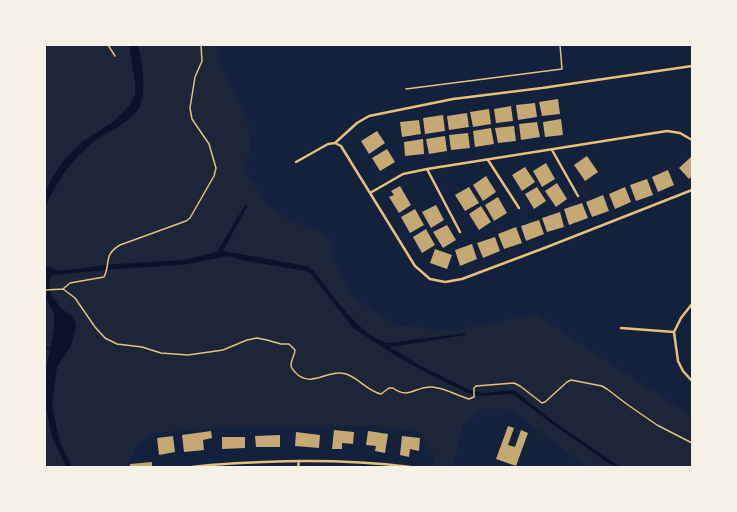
<!DOCTYPE html>
<html>
<head>
<meta charset="utf-8">
<style>
	body { margin:0 }
	#map { position:relative; width:737px; height:512px; overflow:hidden; background:#14213d; font-family:Jost,sans-serif }
	canvas { display:block }
	.frame { position:absolute; inset:0; border:46px solid #f6f1e7; pointer-events:none }
</style>
</head>
<body>
<div id="map">
<canvas width="737" height="512"></canvas>
<div class="frame"></div>
</div>
<script>
const g = document.querySelector('canvas').getContext('2d');
g.lineJoin = 'round';
function paint(path, color) { g.fillStyle = color; g.fill(path, 'evenodd'); }
function strokePath(path, color, width, dash) { g.strokeStyle = color; g.lineWidth = width; g.lineCap = dash ? 'butt' : 'round'; g.setLineDash(dash || []); g.stroke(path); }
const green = new Path2D(`
	M45,45H219L220,64L247,120L251,144L244,168L266,204L292,221L323,233L332,241V257L353,297L396,325L453,331L536,314L692,417V467H587L512,410L485,408L464,423L453,467H432L435,458L420,432L362,426L216,428L154,433L137,445L127,467H45Z`);
const water = new Path2D(`
	M129,45H138C142,61 147,91 140,106C132,122 106,132 92,143C69,163 58,180 45,207V192L53,176L65,159L82,142L114,121L130,105L135,94V83Z
	M245,205H248L223,251L307,266L314,271C329,291 365,342 390,343L465,333L466,335L390,347L417,364L472,391L484,393L511,390L515,391L553,421L620,467H614L551,423L514,395L509,394L484,396L472,395L433,376L401,359L353,328L311,274L306,271L246,261L228,256L182,265L116,269L53,275L49,281L51,295L61,308L73,317L76,325L71,346L57,367L52,404L59,440L72,467H66L52,437L45,402V375L54,329V314L45,297V265L55,270H67L116,264L183,260L217,252Z`);
const stream = new Path2D(`
	M45,348L52,349`);
const building = new Path2D(`
	M558,99L560,114L542,116L539,102Z
	M535,103L537,117L518,120L516,105Z
	M511,106L513,121L496,123L494,109Z
	M489,109L491,124L473,127L470,112Z
	M467,113L469,127L449,130L447,116Z
	M443,115L445,131L425,134L423,118Z
	M561,119L563,135L545,137L543,122Z
	M419,120L421,134L402,137L400,122Z
	M537,122L540,137L521,140L519,124Z
	M514,126L516,141L498,143L495,128Z
	M491,128L494,144L475,147L473,131Z
	M377,131L385,143L369,154L361,141Z
	M468,133L470,148L451,150L449,135Z
	M445,136L447,151L429,154L426,139Z
	M423,139L424,154L405,156L404,142Z
	M387,149L395,162L380,171L372,158Z
	M587,156L598,172L585,181L574,165Z
	M692,156V176L689,179L679,168Z
	M546,163L555,179L542,187L533,171Z
	M525,167L535,182L522,191L512,175Z
	M668,170L674,185L658,192L652,177Z
	M486,176L496,192L483,201L473,185Z
	M647,179L653,195L636,201L630,185Z
	M557,183L567,199L556,207L545,191Z
	M400,186L411,205L399,213L389,197L394,195L391,191Z
	M469,187L479,203L465,211L455,195Z
	M537,187L546,201L534,209L525,194Z
	M625,187L631,202L615,209L609,194Z
	M603,195L609,211L592,217L586,202Z
	M498,197L507,213L494,221L485,205Z
	M582,203L588,218L569,225L564,209Z
	M436,205L444,220L431,228L422,212Z
	M481,206L491,222L479,230L469,214Z
	M415,209L424,225L410,233L401,217Z
	M560,212L564,227L547,232L542,218Z
	M539,220L544,234L526,241L521,226Z
	M447,225L456,240L443,248L433,232Z
	M516,227L522,243L504,249L498,234Z
	M426,229L435,245L422,253L413,237Z
	M495,237L500,251L483,258L477,243Z
	M472,244L477,259L460,266L455,250Z
	M435,249L452,255L447,269L430,263Z
	M508,426L514,428L508,445L515,447L521,430L528,433L516,466L496,459Z
	M334,430L354,432L353,444L342,443V449H332Z
	M211,431L212,438L203,440L204,450L184,452L182,435Z
	M368,431L388,434L385,453L375,451L376,446L366,445Z
	M296,432L320,435L319,448L295,446Z
	M280,435V447H256L255,436Z
	M173,436L175,452L159,455L157,438Z
	M402,436L420,438L419,451L410,449L409,457L400,455Z
	M222,437H245V448L222,449Z
	M152,462V467H130V464Z`);
const service = new Path2D(`
	M108,45L115,56
	M406,89L562,69L560,45
	M63,289L75,298L95,327L105,338L117,344L142,347L161,353L188,355L223,350L247,340L257,338L267,340L281,344H289L295,350C295,355 291,360 291,365C291,369 295,372 298,375C314,387 327,369 346,374C359,378 367,391 381,394L389,388H393C409,400 415,386 432,387C445,388 456,395 469,399L474,397V388L476,386L514,383L520,386L542,403L545,402L567,382L571,380L602,386L607,389L628,405L657,425L692,443
	M45,290L63,289L70,283L104,277C111,263 103,255 120,245L186,221L190,218L214,176L216,168L209,144L192,119L190,108L195,77L202,61L201,45`);
const minor = new Path2D(`
	M335,143L341,146L415,266L430,279L445,282L462,279L547,247L692,190
	M335,143L357,123L369,116L453,99L542,88L692,66
	M552,150L578,196
	M488,160L519,208
	M296,162L328,144L335,143
	M427,169L460,232
	M370,193L403,174L427,169L667,131L680,133L692,140
	M692,304L681,318L674,332L678,361L683,371L692,381
	M621,328L674,332
	M192,467C216,464 239,463 263,462C312,460 361,461 410,467
	M298,467L299,461`);
paint(green, '#1d2539');
paint(water, '#0b132b');
strokePath(stream, '#0b132b', 2);
paint(building, '#c6a872');
strokePath(service, '#e5c07b', 1.5);
strokePath(minor, '#e5c07b', 2.5);
</script>
</body>
</html>
